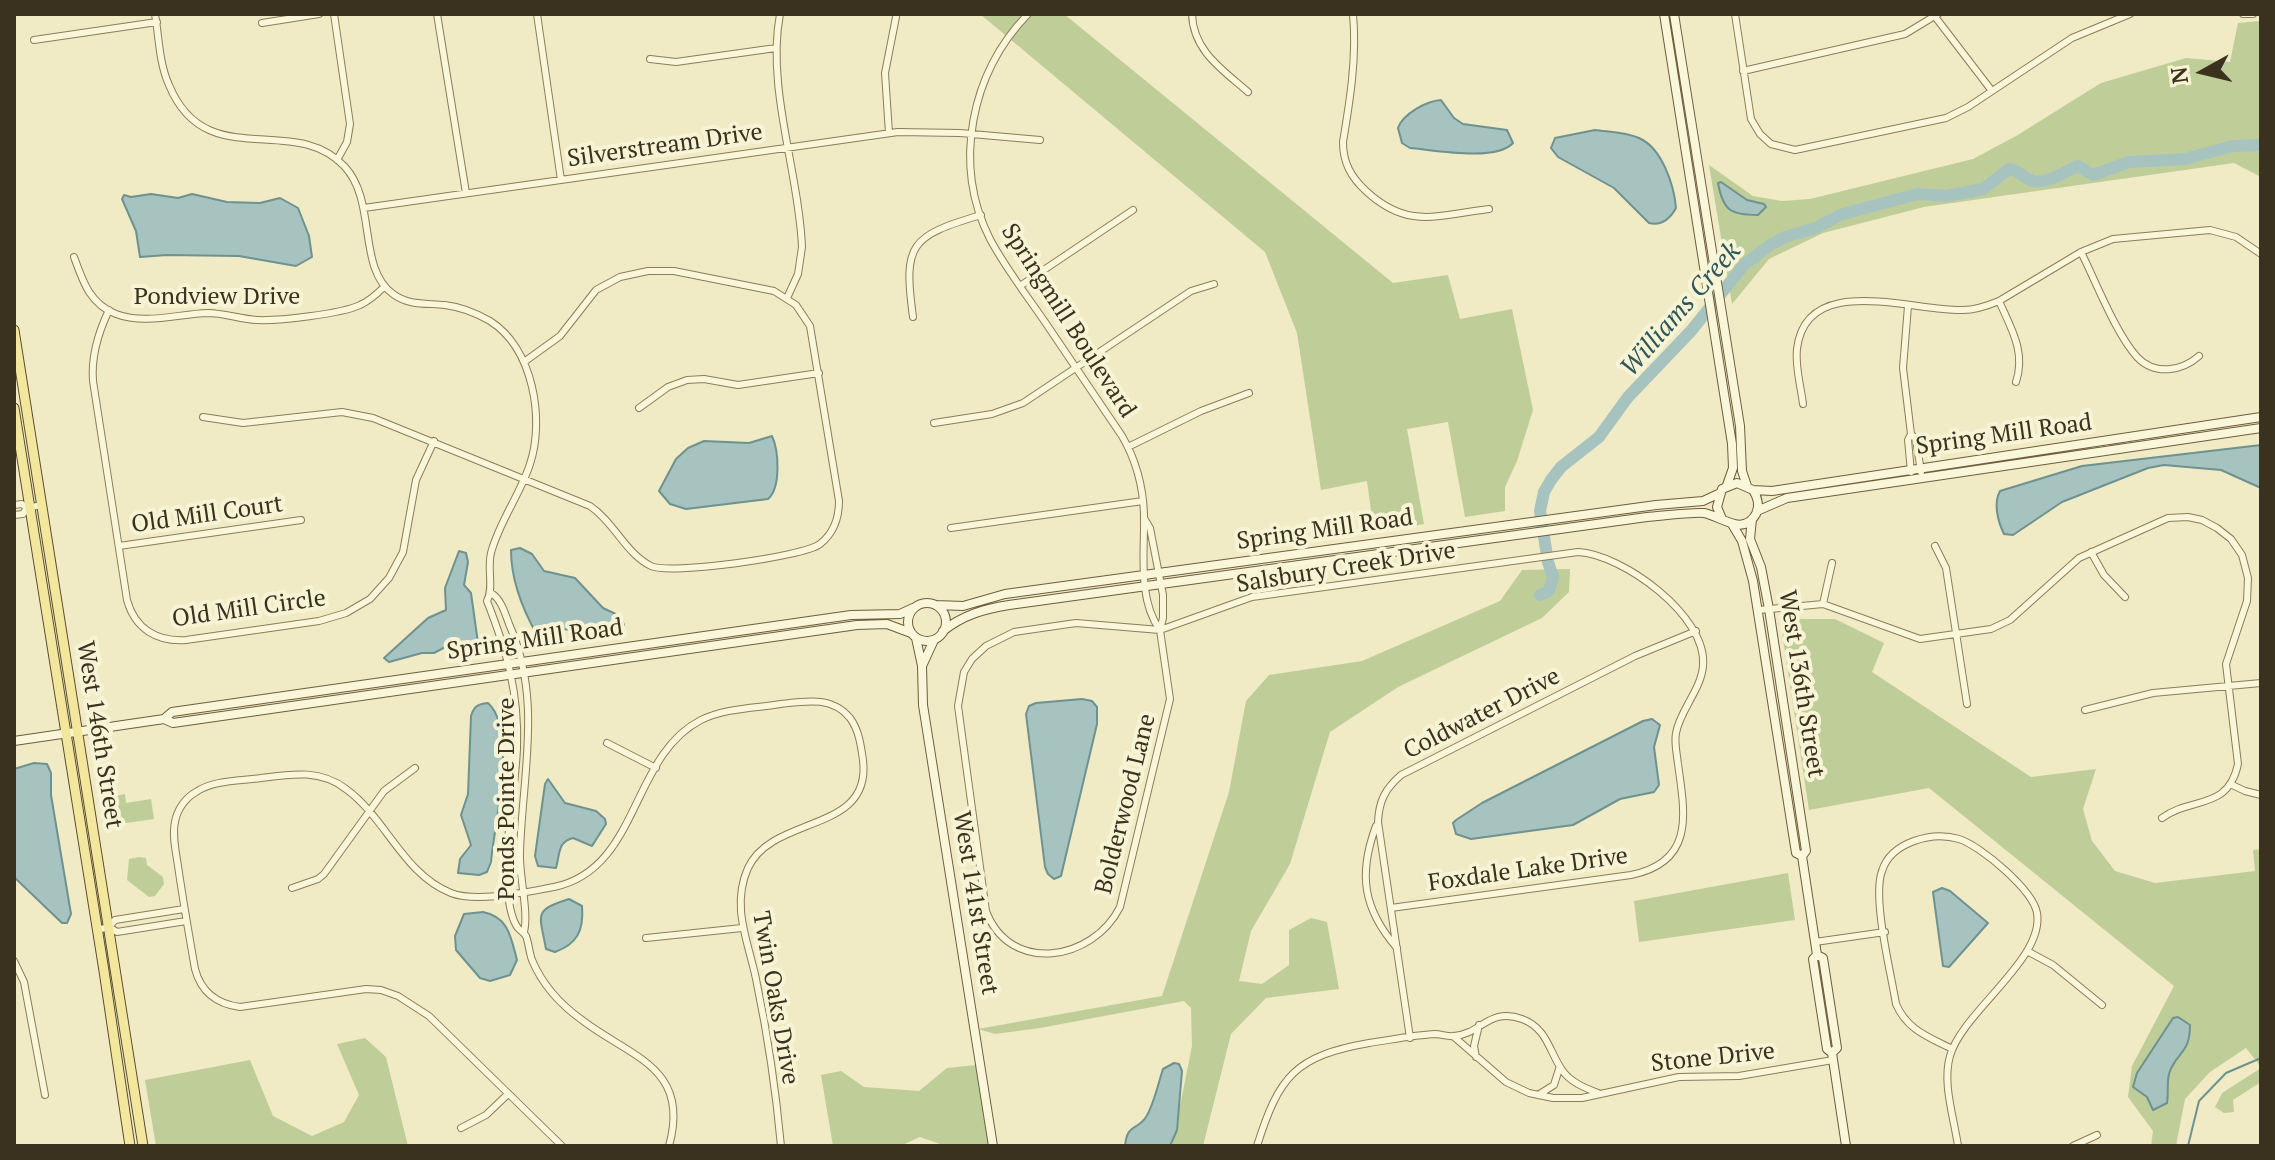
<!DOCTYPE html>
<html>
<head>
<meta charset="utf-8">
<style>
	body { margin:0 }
	#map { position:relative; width:2275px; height:1160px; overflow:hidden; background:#f0eac5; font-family:"PT Serif",serif }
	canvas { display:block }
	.frame { position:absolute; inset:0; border:16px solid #3b311f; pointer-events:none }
	.north { position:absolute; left:2163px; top:32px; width:80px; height:80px; -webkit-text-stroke:6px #f7f3d5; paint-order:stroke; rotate:262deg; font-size:22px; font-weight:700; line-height:32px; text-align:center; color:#3b311f }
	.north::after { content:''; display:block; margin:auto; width:28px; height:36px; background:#3b311f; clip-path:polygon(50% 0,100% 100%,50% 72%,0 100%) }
</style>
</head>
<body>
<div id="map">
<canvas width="2275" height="1160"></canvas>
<div class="frame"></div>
<div class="north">N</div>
</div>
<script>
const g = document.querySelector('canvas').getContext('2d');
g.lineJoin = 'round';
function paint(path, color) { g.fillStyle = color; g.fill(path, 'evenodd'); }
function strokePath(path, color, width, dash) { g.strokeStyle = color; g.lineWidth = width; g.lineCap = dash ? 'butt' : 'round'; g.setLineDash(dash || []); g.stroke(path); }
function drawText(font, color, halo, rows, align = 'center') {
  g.font = font + ' "PT Serif",serif'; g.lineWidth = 8; g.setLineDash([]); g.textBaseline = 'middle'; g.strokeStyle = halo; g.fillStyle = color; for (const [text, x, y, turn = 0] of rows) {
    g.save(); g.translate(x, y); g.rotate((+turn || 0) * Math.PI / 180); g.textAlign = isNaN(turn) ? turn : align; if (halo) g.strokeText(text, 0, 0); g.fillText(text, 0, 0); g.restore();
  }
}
const green = new Path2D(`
	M980,14H1064L1393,283L1448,275L1460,319L1512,309L1533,410L1517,461L1505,487V511L1465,517L1448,422L1407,429L1424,524L1374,533L1367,481L1321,490L1297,333L1265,252Z
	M2261,21V177L2234,163L1924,207L1823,233L1769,259L1732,304L1709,165L1753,196L1782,201L1810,199L1973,159L2016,136L2101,83L2186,58L2230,62L2238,23Z
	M1570,569L1569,592L1542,618L1398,687L1330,732L1290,864L1251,931L1239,981L1262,984L1289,965V930L1311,918L1327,922L1339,989L1266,998L1231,1034L1203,1146H1172L1192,1046L1191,1008L1184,1001L1040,1028L995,1034L978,1029L1162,996L1229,792L1246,701L1269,675L1362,661L1500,601L1522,570Z
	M1783,619H1835L1884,643L1872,672L2031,777L2096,769L2083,809L2092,841L2115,871L2155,883L2255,871L2253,850L2261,849V1067L2246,1048L2210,1072L2185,1099L2176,1146H2151L2153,1131L2128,1097L2132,1066L2174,986L1929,788L1809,810L1781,626Z
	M125,794L126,803L151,799L154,819L119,824L115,796Z
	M139,857L146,858L147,865L163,877L164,884L155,896L149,897L127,880L129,859Z
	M1788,873L1795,920L1639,942L1634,901Z
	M365,1038L386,1057L408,1146H156L145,1080L250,1060L273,1116L312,1136L344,1122L359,1095L337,1044Z
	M976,1065L989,1146H946L920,1137L900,1146H833L821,1075L841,1071L864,1087L919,1091L947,1068Z
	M2261,1068V1082L2233,1100L2234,1112L2224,1113L2215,1107L2222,1093Z`);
const water = new Path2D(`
	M1441,100L1454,118L1463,124L1507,130L1513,143C1496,162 1434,150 1410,148L1402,143L1398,128C1403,114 1426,101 1441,100Z
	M1595,130C1609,132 1625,132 1639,138C1662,148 1674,185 1676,208C1670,219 1662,226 1649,223L1614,188L1558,157L1551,148L1555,138Z
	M1721,182L1747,200L1764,204L1766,207L1758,215C1731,215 1723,211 1718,183Z
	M151,194L178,198L192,194L227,202L260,203L280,198L298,208L309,236L312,257L296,266L239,256L167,255L140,257L136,231L122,199L124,195L131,197Z
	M772,436C779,451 781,488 768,499L686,509L670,504L659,491L676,459L688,448L704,441L749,443Z
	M2261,445V488L2221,470L2164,465L2148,468L2062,502L2013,535L2004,534C1998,522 1993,503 2000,491L2082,466Z
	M520,548L532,554L544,571L575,578L603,608L620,616L624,625L597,626L582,631L562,629L544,637L537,635C523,610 511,579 511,550Z
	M459,551L466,553L468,562L464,585L471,593L478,643L469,647L449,645L434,653H422L389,662L384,658L428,618L446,610L445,588Z
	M1082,699L1092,701L1097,707V724L1061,876L1054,879L1048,874L1045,867L1026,714L1029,706L1036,703Z
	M488,703C518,730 494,825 491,862L487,872L479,875L458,873L460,859L471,845L461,815L468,794L471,716C474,706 478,704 488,703Z
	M1652,719L1660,725L1654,747L1659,785L1654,792L1620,799L1573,825L1471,839L1456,834L1453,823L1456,820L1482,803L1643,721Z
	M34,763L47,764L51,773V795L71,914L67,923H62L14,877V769Z
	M548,779L565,803L596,811L605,819L606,824L592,846L573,838C557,842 560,855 556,868L538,866L535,856L545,784Z
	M1942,888L1950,891L1988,923L1949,967L1943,966L1933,892Z
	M569,899L582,906C584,931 577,944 555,952L546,949C540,915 532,910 569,899Z
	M483,912C509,917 511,938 517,960L510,975L490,981L480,978L456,950L455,936L464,914Z
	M2178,1017L2190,1025C2190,1053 2178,1051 2170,1071C2166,1080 2169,1092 2167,1103L2153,1110L2147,1097L2133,1087L2137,1073L2173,1018Z
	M1174,1063L1179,1064L1182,1071L1177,1130L1170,1146H1125C1127,1123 1137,1131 1146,1117C1154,1104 1158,1084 1163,1069Z`);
const stream = new Path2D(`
	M2188,1146L2199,1101L2226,1073L2261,1058`);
const river = new Path2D(`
	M1540,595L1549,591L1553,577L1548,562L1540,511L1544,492L1551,480L1561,467L1599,437L1628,397L1691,331L1744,265L1770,245L1785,237L1816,228L1840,215L1917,194L1947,196L1983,189L2009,169C2020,170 2023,178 2033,181C2047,184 2066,171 2078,166L2093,175L2129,162L2185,159L2233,146L2261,145`);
const street = new Path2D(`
	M155,14C159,37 159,63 169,85C206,175 294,111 345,167C377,202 357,268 393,294C409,306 427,303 445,305C462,307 476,313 490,321C533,348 545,419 530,464C520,495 499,522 491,553C487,569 494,588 487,601C507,652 519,692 517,748C515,796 503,844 508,893C509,903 512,920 518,928C521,931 524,933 526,936C529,944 529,952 532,960C542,984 561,1005 582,1020C630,1057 691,1067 669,1146
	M334,14L350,124L347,142L337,160
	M437,14L466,193
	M537,14L561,180
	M780,14C766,87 799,173 802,247L798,274L787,298
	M1028,14C971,73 952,164 990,239C1006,269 1028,297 1047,325C1072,362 1097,399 1122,436C1136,460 1143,486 1144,514C1145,550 1137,599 1160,630
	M1192,14C1193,51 1223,70 1248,92
	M1353,14C1357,57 1350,100 1343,142C1343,163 1351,177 1366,191C1408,230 1438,215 1489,209
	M1735,14L1751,119L1760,134L1771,144L1795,150L1946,118L1968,107L2072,38L2130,14
	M1933,14L1992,91
	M2243,14H2253
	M262,23L319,14
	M34,40L157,22
	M650,59L676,62L776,48
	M1743,71L1905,34L1938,14
	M889,133L885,73L896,17
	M364,208L898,132L960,133L1040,140
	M2081,252C2096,282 2116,334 2137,357C2155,376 2182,371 2199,356
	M74,257C83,282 90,304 116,314C145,325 178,314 208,313C224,313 240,319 257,320C278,321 341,314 360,305C369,301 377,294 384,287
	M1020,286L1133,210
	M1999,301C2011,328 2026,352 2016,382
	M1908,306L1903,368L1911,434L1908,440L1911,472
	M109,310C98,333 91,356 93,381L127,600C135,629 157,642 186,640L319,621L346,613L370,599L389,578L403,552L416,480L434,441
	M913,317C903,244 910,236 981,215
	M1803,404C1801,387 1795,367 1797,349C1806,271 1914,312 1963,310C1976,310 1987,306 1999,301L2081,252L2113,239L2210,230L2236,237L2261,254
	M639,408L668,387L687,380L704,379L738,385L819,373
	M203,417L243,423L342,412L373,418L590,506C614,522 626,554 651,566C669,575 803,557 820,544C834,533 839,518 839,501L810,326L796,305L774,291L674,271H648L620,277L596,290L560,336L524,362
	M934,423L992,414L1023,403L1191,291L1214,284
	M1911,434L1916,439L1921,472
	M1128,447L1201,411L1249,393
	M14,505L22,504L27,508L42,505
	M14,515L23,514L27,508
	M1144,518L1150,528L1163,595V618L1160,630L1170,699L1120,907C1093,961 1010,975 986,911L958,706L964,672L972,659L986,646L1014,632L1076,623L1160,630L1252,597L1578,552C1622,554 1708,616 1703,666C1701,690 1680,710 1676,733C1674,743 1677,754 1678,764C1685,814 1695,862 1631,875L1391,908
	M951,528L1143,501
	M119,546L301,520
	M1935,546L1946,568L1967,704
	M2091,552L2104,575L2125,597
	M491,593C501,599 505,613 509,624C543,700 522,775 520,853C519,876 529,912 524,932
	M1823,604L1832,563
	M1759,610L1823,604L1920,639L1991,629L2010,620L2079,558L2168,518L2188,517L2202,520L2217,528L2231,539L2242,555L2248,578L2247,601L2226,664L2238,764C2228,811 2192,796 2162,818
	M2085,710L2153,693L2261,683
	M607,743L656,768
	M2230,784L2245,791L2261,795
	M1376,826C1358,874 1363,909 1397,948
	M292,888L318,879L324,874L384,791L415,768
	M109,927L115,920L184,909
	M97,930L109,927L117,932L186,921
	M646,938L742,928
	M1815,942L1885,932
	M2027,951L2053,965L2102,1005
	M14,961L24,982L45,1095
	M1453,1036L1506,1082L1529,1093L1553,1098H1582L1679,1077L1739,1076L1833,1060
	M1410,1038L1378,822C1379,801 1385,789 1401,775L1635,656L1696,631
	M1952,1049C1929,1037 1907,1030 1896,1004C1891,973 1872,898 1882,871C1891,842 1932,831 1959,839C1981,846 2033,890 2037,913C2045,959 1962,1012 1950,1056C1942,1083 1954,1118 1958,1146
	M1476,1057L1474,1046L1479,1025
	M1538,1095L1554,1085L1559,1069
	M461,1128L486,1115L508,1094
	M562,1146L429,1016L398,996L381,990L366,989L240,1007C217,1004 201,992 195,969C189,935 183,900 178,866C176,852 172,836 175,822C177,810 185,798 196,792C213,780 240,781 261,778C291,774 320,769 346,789C386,818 403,874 451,893C477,903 526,892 554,887C640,869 630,756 701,720C725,708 756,708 781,704C806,701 832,696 850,718C859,730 861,746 863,760C872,834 773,814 748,868C730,908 750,945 757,984C768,1037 776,1092 781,1146
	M1257,1146C1279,1076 1295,1056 1369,1043C1390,1040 1414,1035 1435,1034C1441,1034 1448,1037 1454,1036C1481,1034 1490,1007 1522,1019C1547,1028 1549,1051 1562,1070C1570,1082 1585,1088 1598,1093
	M2073,1146L2097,1135`);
const secondary = new Path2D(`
	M1664,14L1732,444L1733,468L1727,485
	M1674,14L1740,426L1742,471L1747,486
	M1753,490L1772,491L2261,417
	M1757,511L1787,498L2261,428
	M1752,519L1750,539L1761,567L1769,609L1806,851L1802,856L1817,955L1813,959L1827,1049L1832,1053L1846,1146
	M1732,524L1742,541L1753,581L1796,853L1802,856
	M908 622a19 19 0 1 1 38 0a19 19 0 1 1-38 0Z
	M936,605L963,606L1005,594L1656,505L1703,501L1718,494
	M943,631C963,615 984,609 1009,605L1647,517C1661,516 1691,512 1704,513C1721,516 1743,537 1756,514C1760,505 1758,498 1753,490L1737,483L1722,489L1717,507L1722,519
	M916,638L922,666L923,705L993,1146
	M922,666L934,640
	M164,719L172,712L851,615L900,614L913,608
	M14,741L164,719L173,723L857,625L887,624L911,633
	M1817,955L1823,958L1837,1048L1832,1053`);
const primary = new Path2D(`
	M14,330L143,1146
	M14,408L104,971L130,1146`);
const streetNames = [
	["Silverstream Drive",665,146,-8],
	["Pondview Drive",217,297],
	["Springmill Boulevard",1068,321,57],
	["Spring Mill Road",2004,435,-8],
	["Old Mill Court",207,515,-8],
	["Spring Mill Road",1325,530,-8],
	["Salsbury Creek Drive",1346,568,-9],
	["Old Mill Circle",249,609,-8],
	["Spring Mill Road",535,640,-8],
	["West 136th Street",1801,684,81],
	["Coldwater Drive",1482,714,-27],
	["West 146th Street",99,735,81],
	["Ponds Pointe Drive",507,799,-90],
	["Bolderwood Lane",1126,804,-76],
	["Foxdale Lake Drive",1528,870,-8],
	["West 141st Street",975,903,81],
	["Twin Oaks Drive",775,998,80],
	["Stone Drive",1713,1058,-6]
];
const waterNames = [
	["Williams Creek",1681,310,-49]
];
paint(green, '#bfce99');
paint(water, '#a7c3c0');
strokePath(water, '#6d928f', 2);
strokePath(stream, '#6d928f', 2);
strokePath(river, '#a7c3c0', 12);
strokePath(street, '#8b7d5a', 8);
strokePath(secondary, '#6d5e3e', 10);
strokePath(primary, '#594a2f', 11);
strokePath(street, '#faf6d9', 6);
strokePath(secondary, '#faf6d9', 8);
strokePath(primary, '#f3e79d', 9);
drawText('24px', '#3b311f', '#f7f3d5', streetNames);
drawText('italic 26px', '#2e565b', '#f7f3d5', waterNames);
</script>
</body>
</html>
